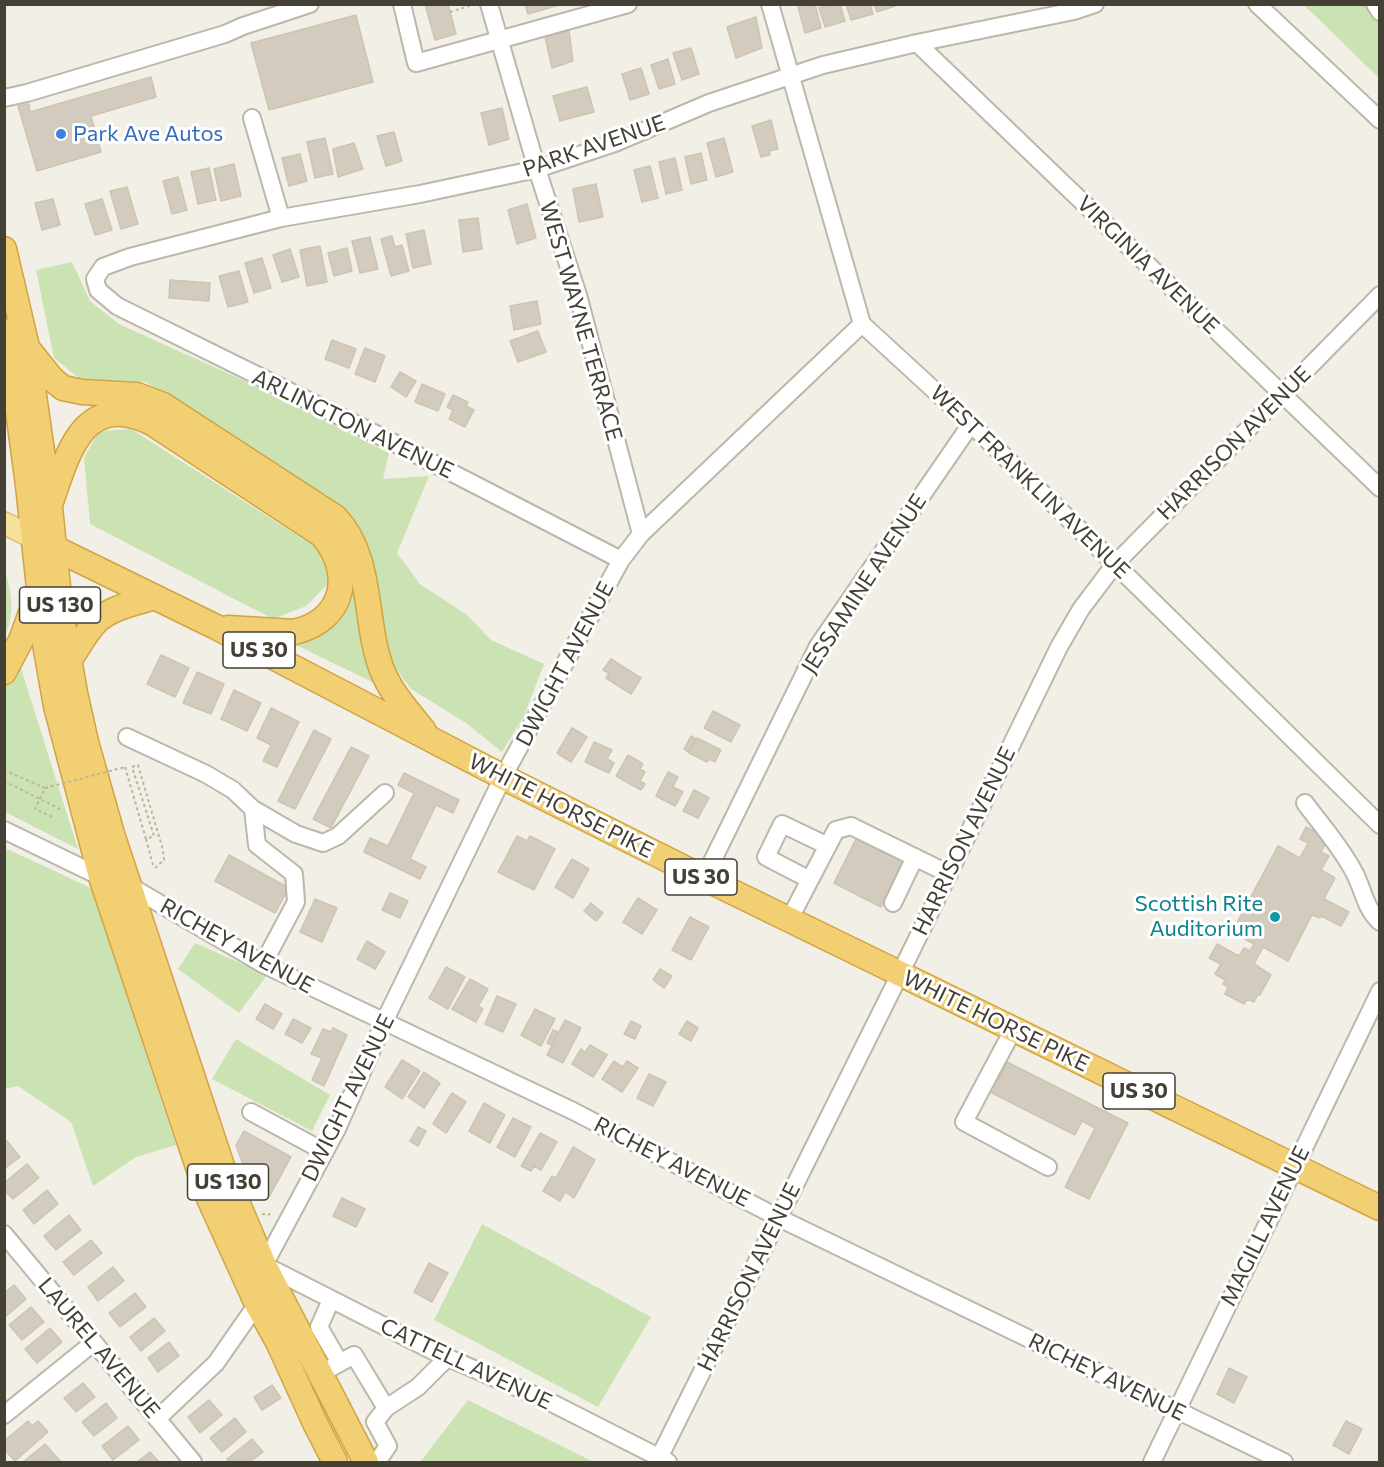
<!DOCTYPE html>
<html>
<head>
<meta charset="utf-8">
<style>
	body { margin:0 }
	#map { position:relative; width:1384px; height:1467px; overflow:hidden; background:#f2efe7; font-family:Commissioner,sans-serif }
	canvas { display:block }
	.frame { position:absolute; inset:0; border:6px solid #444036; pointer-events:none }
</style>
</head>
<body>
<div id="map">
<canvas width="1384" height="1467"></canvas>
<div class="frame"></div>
</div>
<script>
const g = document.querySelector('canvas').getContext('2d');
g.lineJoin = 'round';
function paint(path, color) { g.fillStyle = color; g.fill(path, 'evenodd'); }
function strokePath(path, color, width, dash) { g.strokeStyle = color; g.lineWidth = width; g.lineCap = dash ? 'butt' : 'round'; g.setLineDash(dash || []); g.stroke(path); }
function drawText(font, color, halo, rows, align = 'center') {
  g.font = font + ' Commissioner,sans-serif'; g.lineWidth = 6; g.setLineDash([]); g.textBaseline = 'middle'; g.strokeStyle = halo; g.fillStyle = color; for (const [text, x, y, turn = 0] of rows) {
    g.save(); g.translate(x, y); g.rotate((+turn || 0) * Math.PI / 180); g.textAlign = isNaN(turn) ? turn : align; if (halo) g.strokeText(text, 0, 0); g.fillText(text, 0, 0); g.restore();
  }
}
const green = new Path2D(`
	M1304,5H1379V78Z
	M72,262L90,301L119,324L258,387L389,453L383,479L429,476L397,553L420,584L467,615L491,640L544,664L524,716L502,752L466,723L411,689L388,658L356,530L326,495L250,450L146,382L80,379L54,358L36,270Z
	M131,429L317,548L331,581L306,606L273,619L90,524L84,458L99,431Z
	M5,570C12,596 15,611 5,637Z
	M355,584L377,680L374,683L290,642L344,600Z
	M20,665L78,849L5,812L4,684Z
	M5,848L91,888L176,1145L136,1157L93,1186L71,1122L18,1086L5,1089Z
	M195,943L267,975L239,1013L178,969Z
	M236,1039L330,1095L312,1131L212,1079Z
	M482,1224L651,1317L598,1407L434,1320Z
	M468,1400L594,1462H420Z`);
const building = new Path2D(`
	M425,4H448L456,34L435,40Z
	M525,4H563L528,14Z
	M806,4H815L821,28L805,33L798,7Z
	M831,4H840L845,21L825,27L819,8Z
	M846,4H870L873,14L851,20Z
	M874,4H894L895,6L877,12Z
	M356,15L373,82L269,110L251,43Z
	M756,17L762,48L736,58L727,27Z
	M569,31L573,61L552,68L545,37Z
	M691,48L699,74L682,80L673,53Z
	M668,59L675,84L659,89L651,65Z
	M641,68L649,94L630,100L622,74Z
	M151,77L156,97L91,116L101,152L37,171L18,106L29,104L30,112Z
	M587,87L594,112L560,121L553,96Z
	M502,108L509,139L489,145L481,113Z
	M771,120L778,149L769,151L770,155L761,157L752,126Z
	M394,132L402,161L386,166L377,136Z
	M325,138L333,174L315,178L307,142Z
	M724,138L733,172L716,177L707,143Z
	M354,143L363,169L338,177L333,149Z
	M701,153L707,180L691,184L685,157Z
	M300,154L307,181L289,186L282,158Z
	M675,158L682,190L666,194L659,162Z
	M234,164L241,196L221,201L214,169Z
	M650,166L658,198L642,202L634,170Z
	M209,168L216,200L198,204L191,172Z
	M178,177L187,210L172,214L163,181Z
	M596,184L603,217L579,222L573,189Z
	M127,187L138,224L121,229L110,191Z
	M53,199L60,225L42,230L35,203Z
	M102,199L112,230L95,235L85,204Z
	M527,204L536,238L517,244L508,210Z
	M478,218L482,249L463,252L459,220Z
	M424,230L431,264L413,268L406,234Z
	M392,236L395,247L402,245L409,271L391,276L381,239Z
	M370,237L378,269L360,273L352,241Z
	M320,246L327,282L307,286L300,250Z
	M347,248L352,271L334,276L328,253Z
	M290,249L299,277L282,282L273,255Z
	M262,258L271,288L254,293L245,263Z
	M239,271L248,302L228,307L219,276Z
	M170,280L210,283L209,301L169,298Z
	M537,301L541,324L514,330L510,306Z
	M538,331L546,352L518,362L510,341Z
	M332,340L356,349L349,368L325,359Z
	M365,348L385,356L375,382L355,374Z
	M400,372L416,381L406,397L391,387Z
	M422,384L445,394L438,411L415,402Z
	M453,395L468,402L466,406L474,410L465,427L449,419L453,410L447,407Z
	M161,655L189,668L175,697L147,684Z
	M611,659L641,678L631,694L606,678L609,673L603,670Z
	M197,672L224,684L211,714L183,703Z
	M234,690L261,703L247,731L221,719Z
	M271,708L299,722L277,767L263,761L271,745L257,738Z
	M713,711L740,725L731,742L704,728Z
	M572,728L587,737L571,762L557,753Z
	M314,730L331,739L295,809L278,801Z
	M691,736L696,739L688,752L684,749Z
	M697,738L721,750L715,762L709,759L707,762L689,753Z
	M594,742L612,750L607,759L614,763L609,773L585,762Z
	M351,747L369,756L331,828L313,819Z
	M628,755L643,764L640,769L645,772L640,781L645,784L641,790L616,776Z
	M668,772L678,777L673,787L683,792L675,806L656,796Z
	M404,773L459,800L453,813L436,805L410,859L426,867L420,879L364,852L370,838L388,846L414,793L398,785Z
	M694,790L709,798L698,818L683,811Z
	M1306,827L1328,839L1321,852L1329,856L1321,870L1335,878L1324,899L1349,912L1341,926L1321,916L1320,918L1312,915L1288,961L1263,947L1254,964L1271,975L1260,995L1258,994L1254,1002L1247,999L1244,1004L1225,994L1228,987L1223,984L1225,980L1215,974L1221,964L1209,958L1217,944L1239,956L1244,948L1250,951L1254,944L1232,932L1278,846L1300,858L1308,843L1300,839Z
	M517,836L527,841L530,836L555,849L534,890L498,872Z
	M857,837L904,861L881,907L834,883Z
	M229,855L289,888L275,913L215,881Z
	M572,859L589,869L573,898L555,887Z
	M390,893L408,901L400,918L382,910Z
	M638,898L657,910L642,934L623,922Z
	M315,899L337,908L322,942L300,932Z
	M591,903L603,913L596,921L584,911Z
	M690,917L709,927L691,960L672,950Z
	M367,941L385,952L375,969L357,959Z
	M446,967L465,977L448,1009L429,998Z
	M660,969L672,976L664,988L653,980Z
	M470,979L488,989L478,1006L483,1009L476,1022L452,1009Z
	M497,996L516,1004L503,1032L485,1024Z
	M265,1004L282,1014L273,1029L256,1019Z
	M535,1009L555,1019L541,1046L521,1035Z
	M293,1019L311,1028L302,1043L285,1034Z
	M565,1020L581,1028L563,1063L547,1055Z
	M631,1021L641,1026L635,1039L624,1034Z
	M687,1021L698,1028L691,1041L679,1034Z
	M333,1028L347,1035L324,1086L312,1080L322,1058L311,1054L323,1029L331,1032Z
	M553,1030L558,1032L552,1045L547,1043Z
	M590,1045L607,1055L593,1077L572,1064L581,1049L585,1052Z
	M402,1060L420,1071L402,1099L385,1087Z
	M614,1061L623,1067L627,1061L638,1068L622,1092L602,1079Z
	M1007,1062L1128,1123L1089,1199L1065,1187L1095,1128L1082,1121L1075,1135L992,1093Z
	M424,1072L440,1083L424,1108L408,1097Z
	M649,1074L666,1082L653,1106L637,1098Z
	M452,1093L466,1102L446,1133L433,1124Z
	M484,1103L505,1115L490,1143L469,1131Z
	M513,1118L531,1127L515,1157L497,1147Z
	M418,1127L426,1131L418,1146L410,1141Z
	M244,1131L291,1157L269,1197L254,1189L253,1184L249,1181L236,1145Z
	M540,1133L557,1142L541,1170L534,1166L531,1171L521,1166Z
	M7,1141L20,1157L4,1169V1143Z
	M573,1147L595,1160L574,1198L565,1192L560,1201L543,1191L552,1176L556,1178Z
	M27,1164L39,1178L13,1199L4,1190V1183Z
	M47,1190L58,1204L34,1224L23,1210Z
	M342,1198L365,1209L356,1227L333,1216Z
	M69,1215L81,1230L56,1250L44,1236Z
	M91,1240L102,1253L74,1275L63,1262Z
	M429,1263L448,1273L432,1302L414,1292Z
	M113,1267L124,1281L98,1301L88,1287Z
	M14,1285L26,1299L4,1318V1293Z
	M135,1293L146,1307L120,1327L109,1313Z
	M31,1307L44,1322L22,1340L9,1325Z
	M154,1318L165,1331L141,1351L130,1337Z
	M50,1328L62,1342L37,1363L25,1349Z
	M169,1342L179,1356L158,1372L148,1358Z
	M1229,1368L1247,1377L1234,1403L1217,1394Z
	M83,1383L95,1397L76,1412L64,1398Z
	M272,1385L281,1398L262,1410L254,1397Z
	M209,1400L222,1415L200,1433L188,1417Z
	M106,1403L117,1418L94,1436L82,1422Z
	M235,1418L246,1432L222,1452L210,1438Z
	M28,1421L32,1426L38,1421L48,1432L15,1461L4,1449V1441Z
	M1346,1421L1362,1429L1349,1454L1333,1445Z
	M128,1426L139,1440L113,1460L102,1446Z
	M252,1439L263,1452L250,1462H229L227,1459Z
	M45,1444L61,1462H23Z
	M150,1452L159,1462H137Z`);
const path = new Path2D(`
	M450,12L475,4
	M125,767L146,839L154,836L132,767L138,765L163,850L164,860L155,868
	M4,770L45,788L35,809L55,818
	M146,839L153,865
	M262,1214L268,1215L273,1212`);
const minor = new Path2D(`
	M402,4L416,63L628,4
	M489,4L537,169L578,295L641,534
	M770,4L862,324L971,424L1115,564L1380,825
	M1257,4L1380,120
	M1375,4L1380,12
	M917,43L1380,488
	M4,98L27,93L225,34L243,26L310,4
	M252,118L281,218
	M621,560L396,444L117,306L98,290L95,279L103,267L130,257L281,218L420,194L537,169L615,143L709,103L823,65L917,43L1074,11L1095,4
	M127,737L206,774L233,790L253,809L257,845L294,874L296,902L263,964
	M1305,803C1322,826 1341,847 1354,872C1363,888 1365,909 1380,922
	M253,809L296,834L323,843L338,836L385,793
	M4,830L101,877
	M704,878L818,646L971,424
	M810,880L766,857L782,824L828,846
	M128,885L263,964L573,1111L779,1218L1284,1462
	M893,903L915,857
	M789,920L836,830L851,826L949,874
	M1013,1030L964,1122L1048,1167
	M251,1112L325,1152
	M4,1234L193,1462
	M331,1300L319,1327L340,1363
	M320,1374L354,1355L386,1408L375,1422L388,1446L377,1462
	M386,1408L418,1387L448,1357
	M4,1415L93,1343
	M157,1419L216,1363L257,1304
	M657,1462L900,974L1059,647L1081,609L1115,564L1380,295
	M668,1462L548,1401L437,1353L264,1265L337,1129L384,1022L503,777L621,560L641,534L862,324
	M1152,1462L1380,991`);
const major = new Path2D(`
	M4,523L34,538`);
const highway = new Path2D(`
	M4,249L27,347L50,507L60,607L75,693L86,742L112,834L223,1169L264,1265L366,1462
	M4,331L14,381L28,485L45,644L56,706L101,877L207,1194L257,1304L278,1342L315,1423L335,1462
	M28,349L52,379L63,388L82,392L137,395L163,405L335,517C374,557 363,621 382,670C391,693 409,712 424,731
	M51,502C68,452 84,390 152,423L322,535C354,573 345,620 294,632L228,628
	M34,538L216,627L503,777L704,878L1380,1208
	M69,661C78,648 86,632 97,621C112,607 136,603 155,597
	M4,672L21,640L37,596`);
const pathBridge = new Path2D(`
	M4,781L60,809
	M45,788L125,767`);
const markers = [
	[61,134,6,"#3f7fe0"],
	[1275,917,6,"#0f9aa8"]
];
const shields = [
	[60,605,81],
	[259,650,72],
	[701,877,72],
	[1139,1091,72],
	[228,1182,81]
];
const shieldNames = [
	["US 130",60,605],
	["US 30",259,650],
	["US 30",701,877],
	["US 30",1139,1091],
	["US 130",228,1182]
];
const shopNames = [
	["Park Ave Autos",73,134]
];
const streetNames = [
	["PARK AVENUE",594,146,-19],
	["VIRGINIA AVENUE",1148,265,44],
	["WEST WAYNE TERRACE",581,321,74],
	["ARLINGTON AVENUE",353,424,26],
	["HARRISON AVENUE",1234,443,-45],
	["WEST FRANKLIN AVENUE",1030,482,44],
	["JESSAMINE AVENUE",864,584,-57],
	["DWIGHT AVENUE",565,664,-62],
	["WHITE HORSE PIKE",561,806,27],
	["HARRISON AVENUE",964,841,-64],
	["RICHEY AVENUE",237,946,29],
	["WHITE HORSE PIKE",996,1021,26],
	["DWIGHT AVENUE",348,1098,-64],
	["RICHEY AVENUE",672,1162,27],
	["MAGILL AVENUE",1265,1226,-64],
	["HARRISON AVENUE",749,1277,-64],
	["LAUREL AVENUE",99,1348,50],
	["CATTELL AVENUE",466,1364,25],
	["RICHEY AVENUE",1107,1377,26]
];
const cultureNames = [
	["Scottish Rite",1263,904],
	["Auditorium",1263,929]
];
paint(green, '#cbe3b3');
paint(building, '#d3cbbd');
strokePath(building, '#cdc4b1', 1.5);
strokePath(minor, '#bdb7aa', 20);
strokePath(major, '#dabf6d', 24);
strokePath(highway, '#d1a442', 27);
strokePath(path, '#bdb49d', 2, [3, 3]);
strokePath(minor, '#fff', 16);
strokePath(major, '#f6e19c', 21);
strokePath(highway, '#f2cf72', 24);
strokePath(pathBridge, '#bdb49d', 2, [3, 3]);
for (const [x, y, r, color] of markers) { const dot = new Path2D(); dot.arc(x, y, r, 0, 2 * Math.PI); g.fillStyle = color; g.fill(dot); strokePath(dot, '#fff', 2); }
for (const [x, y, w] of shields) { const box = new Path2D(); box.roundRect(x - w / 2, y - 18, w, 36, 4.5); g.fillStyle = '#fff'; g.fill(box); strokePath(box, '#444036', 1.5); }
drawText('bold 21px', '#444036', null, shieldNames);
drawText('22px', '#366cbe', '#fff', shopNames, 'left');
drawText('22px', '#444036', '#fff', streetNames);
drawText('22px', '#0d838f', '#fff', cultureNames, 'right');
</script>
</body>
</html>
